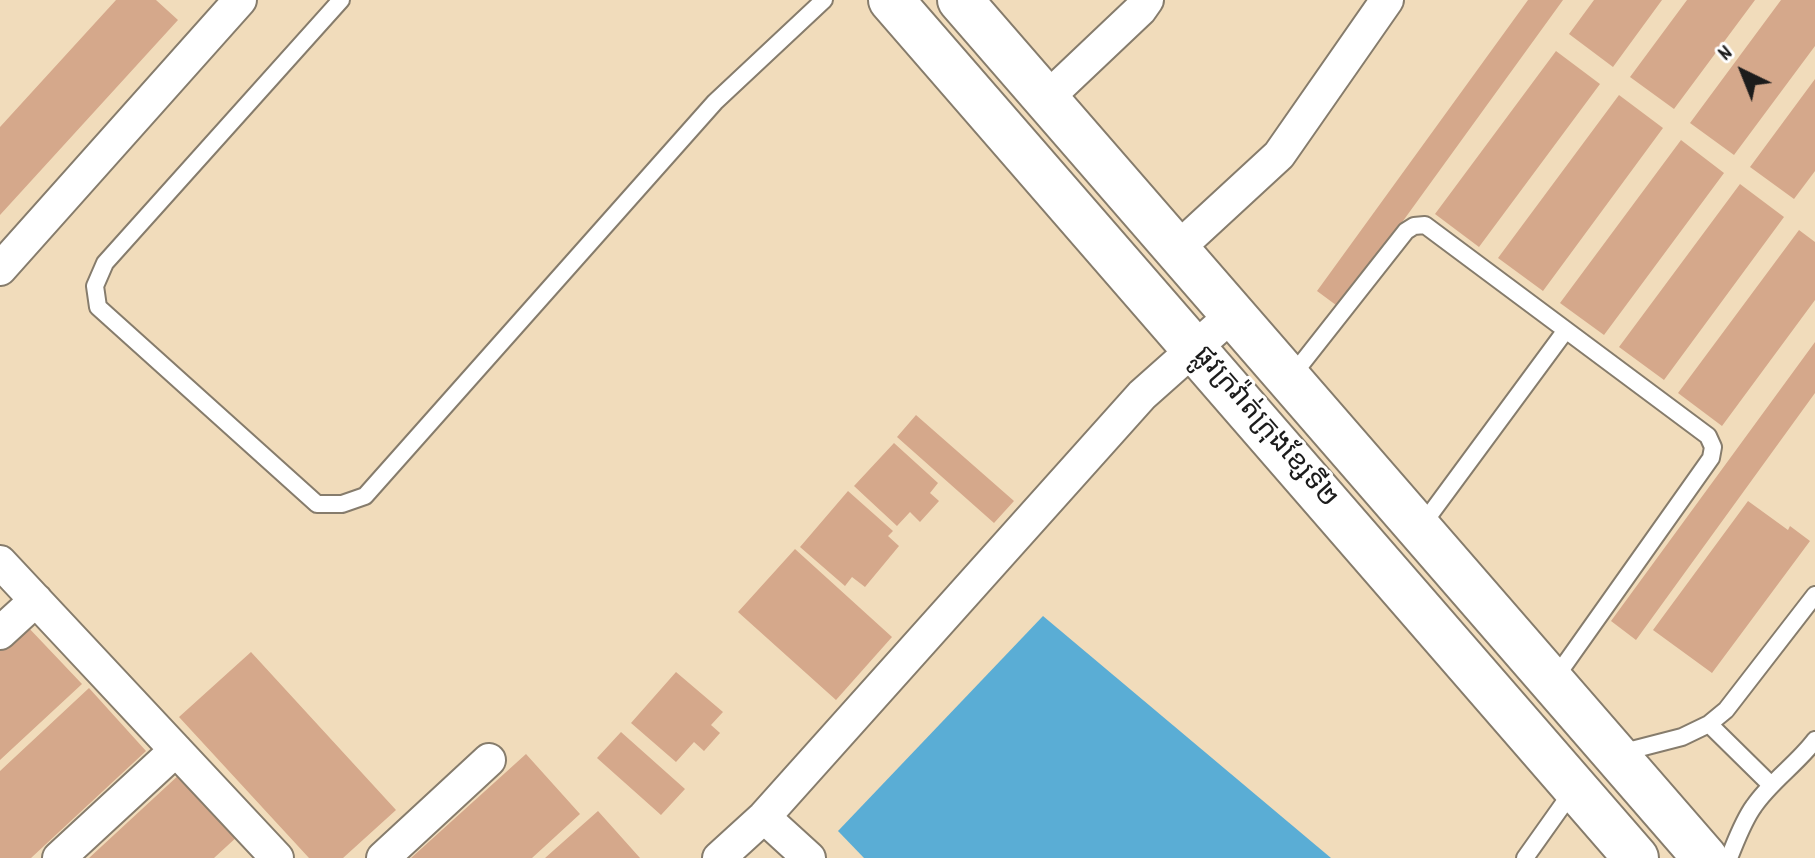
<!DOCTYPE html>
<html>
<head>
<meta charset="utf-8">
<style>
	body { margin:0 }
	#map { position:relative; width:1815px; height:858px; overflow:hidden; background:#f1dcbb; font-family:Dekko,sans-serif }
	canvas { display:block }
	.north { position:absolute; left:1703px; top:32px; width:80px; height:80px; -webkit-text-stroke:6px #fff; paint-order:stroke; rotate:317deg; font-size:22px; font-weight:700; line-height:32px; text-align:center; color:#1c1c1c }
	.north::after { content:''; display:block; margin:auto; width:28px; height:36px; background:#1c1c1c; clip-path:polygon(50% 0,100% 100%,50% 72%,0 100%) }
</style>
</head>
<body>
<div id="map">
<canvas width="1815" height="858"></canvas>
<div class="north">N</div>
</div>
<script>
const g = document.querySelector('canvas').getContext('2d');
g.lineJoin = 'round';
function paint(path, color) { g.fillStyle = color; g.fill(path, 'evenodd'); }
function strokePath(path, color, width, dash) { g.strokeStyle = color; g.lineWidth = width; g.lineCap = dash ? 'butt' : 'round'; g.setLineDash(dash || []); g.stroke(path); }
function drawText(font, color, halo, rows, align = 'center') {
  g.font = font + ' Dekko,"Noto Sans Khmer",sans-serif'; g.lineWidth = 6; g.setLineDash([]); g.textBaseline = 'middle'; g.strokeStyle = halo; g.fillStyle = color; for (const [text, x, y, turn = 0] of rows) {
    g.save(); g.translate(x, y); g.rotate((+turn || 0) * Math.PI / 180); g.textAlign = isNaN(turn) ? turn : align; if (halo) g.strokeText(text, 0, 0); g.fillText(text, 0, 0); g.restore();
  }
}
const water = new Path2D(`
	M1043,616L1331,858H864L838,831Z`);
const building = new Path2D(`
	M116,0H156L178,20L0,215V127Z
	M1528,0H1563L1340,308L1317,291Z
	M1594,0H1662L1613,67L1569,34Z
	M1687,0H1755L1674,109L1630,77Z
	M1781,0H1815V46L1734,155L1690,123Z
	M1556,51L1600,84L1479,247L1435,214Z
	M1815,79V171L1794,199L1750,167Z
	M1619,95L1663,128L1543,291L1498,258Z
	M1681,140L1724,173L1604,335L1560,303Z
	M1740,184L1784,217L1664,380L1619,347Z
	M1799,230L1815,242V300L1722,426L1678,393Z
	M1815,342V393L1636,640L1611,621Z
	M916,415L1014,501L994,523L897,437Z
	M894,443L938,483L930,493L939,501L920,522L910,512L897,526L854,486Z
	M848,491L893,531L888,536L899,546L865,587L852,577L845,586L800,547Z
	M1748,501L1788,530L1790,526L1810,541L1712,673L1653,630Z
	M795,549L892,637L836,700L738,612Z
	M26,625L82,684L0,760V650Z
	M251,652L396,810L343,858H309L179,717Z
	M676,672L723,712L711,725L720,733L704,751L694,742L676,762L631,723Z
	M89,688L146,751L31,858H0V771Z
	M621,732L685,789L661,815L597,758Z
	M526,754L580,814L532,858H411Z
	M181,773L239,835L214,858H89Z
	M598,811L640,858H545Z`);
const service = new Path2D(`
	M341,0L105,263L95,286L98,307L317,504H342L365,496L715,102L824,0
	M1291,377L1406,231L1414,226L1425,225L1708,436L1713,447L1711,458L1553,681
	M1420,528L1566,330
	M1709,724L1771,785
	M1620,753L1682,737L1709,724L1726,710L1815,595
	M1525,858L1574,789
	M1729,858C1736,841 1743,821 1754,806C1771,781 1797,764 1815,740`);
const minor = new Path2D(`
	M1046,99L1140,10L1147,0
	M1176,250L1279,155L1387,0
	M0,269L240,0
	M0,562L277,858
	M0,633L36,600
	M764,817L809,858
	M59,858L176,750
	M383,858L489,760
	M719,858L764,817L1142,395L1232,315`);
const primary = new Path2D(`
	M891,0L1636,858
	M960,0L1705,858`);
const streetNames = [
	["ផ្លូវក្រវ៉ាត់ក្រុងខ្សែទី២",1263,429,49]
];
paint(water, '#5aadd5');
paint(building, '#d5a88b');
strokePath(service, '#867c6c', 20);
strokePath(minor, '#867c6c', 36);
strokePath(primary, '#867c6c', 48);
strokePath(service, '#fff', 16);
strokePath(minor, '#fff', 32);
strokePath(primary, '#fff', 44);
drawText('28px', '#1c1c1c', '#fff', streetNames);
</script>
</body>
</html>
